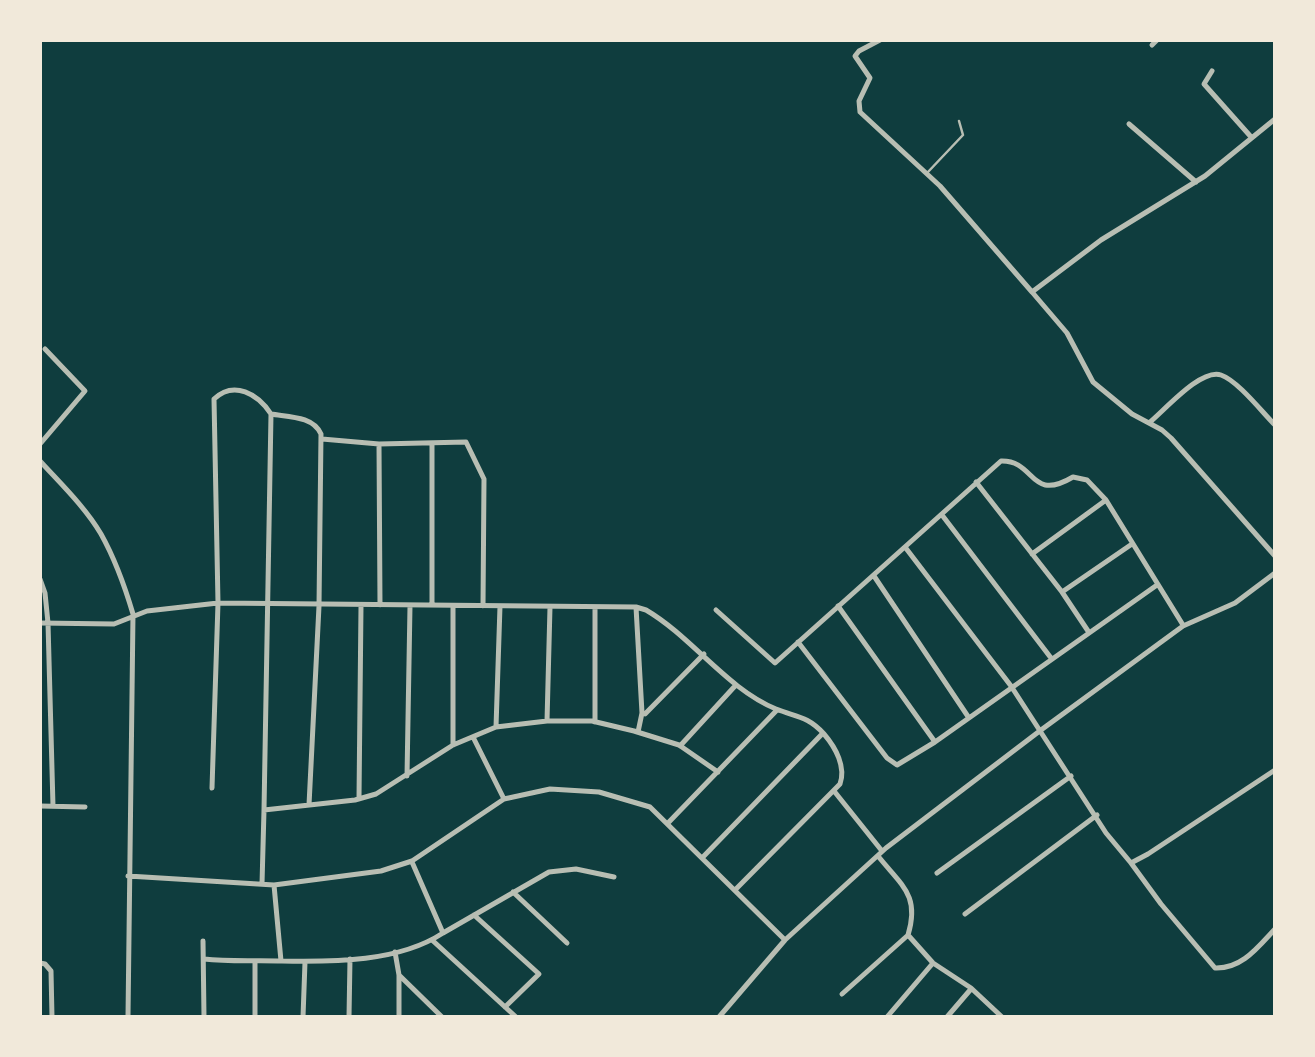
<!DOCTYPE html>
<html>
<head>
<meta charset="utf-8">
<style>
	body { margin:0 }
	#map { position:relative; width:1315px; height:1057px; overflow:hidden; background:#0f3d3e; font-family:Rubik,sans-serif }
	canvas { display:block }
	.frame { position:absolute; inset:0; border:42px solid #f1e9da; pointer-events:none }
</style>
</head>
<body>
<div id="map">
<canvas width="1315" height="1057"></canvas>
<div class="frame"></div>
</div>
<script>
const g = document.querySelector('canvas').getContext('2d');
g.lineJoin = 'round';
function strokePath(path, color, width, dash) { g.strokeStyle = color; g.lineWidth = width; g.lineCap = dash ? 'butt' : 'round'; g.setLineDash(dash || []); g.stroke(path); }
const service = new Path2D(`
	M927,173L963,135L959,121`);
const minor = new Path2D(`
	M880,40L859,51L855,56L870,78L859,101L860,112L940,186L1032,292L1101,240L1205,176L1275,119
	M1152,45L1157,40
	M1212,71L1204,84L1252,138
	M1129,124L1196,182
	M1032,292L1067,333L1093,382L1132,414L1162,430L1171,438L1275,556
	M271,414C289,417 313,416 321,434L319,606L309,805
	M1149,423C1165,410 1201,368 1221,375C1238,381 1262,412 1275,425
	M322,439L379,444L466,442L484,479L483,606
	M40,444L85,391L45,349
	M379,444L380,605
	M432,444V605
	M40,461C61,484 85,507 101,534C115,559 125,587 133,614L128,1017
	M976,482L1062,592L1088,631
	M1106,500L1183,625
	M942,515L1051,658
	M905,547L1011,686L1106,833L1131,863L1148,854L1275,770
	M874,576L969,718
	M40,579L45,593L48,623L53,806
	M1062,592L1132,544
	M838,606L935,742
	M636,607L642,713L638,732
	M716,610L775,663L1001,461C1036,460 1029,503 1073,477L1087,480L1106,500L1032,554
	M40,623L114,624L147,611L218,603L636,607L646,610C692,637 727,689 776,709C796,717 808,716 824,734C836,748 846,767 840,784L736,889
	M798,642L887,758L897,765L935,742L1157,585
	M642,713L645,714L704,654
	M547,721L550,607
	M595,722V607
	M496,727L500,606
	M473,737L504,799
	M453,745V606
	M680,746L735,686
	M407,776L410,606
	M212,788L218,603L214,399C234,380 258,394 271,414L264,810
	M834,791L882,851
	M359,798L361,606
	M40,806L85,807
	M668,823L777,710
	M878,856C902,886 920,895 908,935L933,963L971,988L1002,1017
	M702,858L823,733
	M1131,863L1161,904L1215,968C1242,969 1258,947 1275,929
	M937,873L1071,776
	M128,876L274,885L381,871L412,861L504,799L550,789L599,792L650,807L785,940L886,848L1041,730L1183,626L1235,603L1275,573
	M262,884L264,810L355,800L376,794L453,745L496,727L547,721H592L634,731L679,745L718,772
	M274,885L281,961
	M513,892L567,943
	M965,914L1097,815
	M474,915L539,974L505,1007
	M443,933L549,872L576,869L614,877
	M432,940L516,1017
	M203,941L204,1017
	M395,952L399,975V1017
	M204,959C230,962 256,960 282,961C334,962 399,962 443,933L412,862
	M255,962V1017
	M40,963L45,964L51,971L52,1017
	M399,975L442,1017
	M842,994L907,936
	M303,1017L305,962
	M349,1017L350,959
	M719,1017L785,940
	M887,1017L933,963
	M947,1017L971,989`);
strokePath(service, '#b8beb3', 2.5);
strokePath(minor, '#b8beb3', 5);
</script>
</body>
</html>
